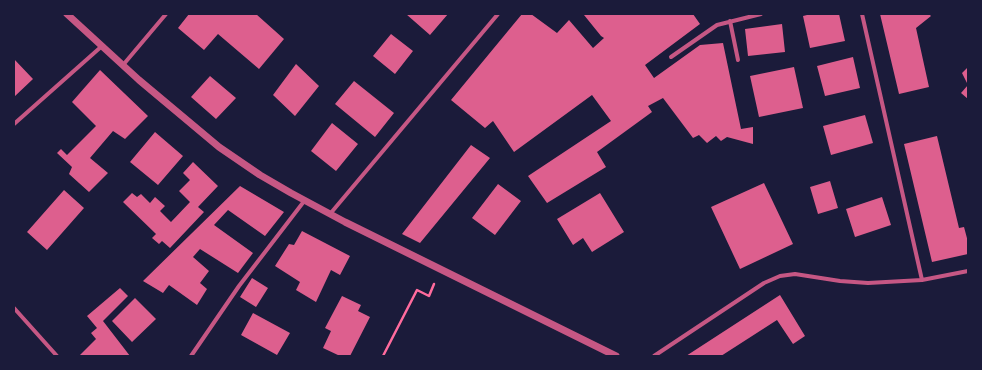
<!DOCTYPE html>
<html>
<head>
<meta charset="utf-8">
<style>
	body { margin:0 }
	#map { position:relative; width:982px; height:370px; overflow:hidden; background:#1b1b3a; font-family:"DejaVu Sans",sans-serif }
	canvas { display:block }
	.frame { position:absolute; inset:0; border:15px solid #1b1b3a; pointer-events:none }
</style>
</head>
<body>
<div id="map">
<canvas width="982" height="370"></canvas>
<div class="frame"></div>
</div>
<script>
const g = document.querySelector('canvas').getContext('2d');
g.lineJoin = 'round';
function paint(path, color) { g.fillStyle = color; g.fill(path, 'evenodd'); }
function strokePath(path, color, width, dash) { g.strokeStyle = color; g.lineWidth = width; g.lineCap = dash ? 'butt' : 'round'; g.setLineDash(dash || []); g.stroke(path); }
const building = new Path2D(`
	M189,14H256L284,39L259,69L218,34L204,50L178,28Z
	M406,14H448L430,35Z
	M522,14H531L557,33L569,20L593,48L604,38L601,36L584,15L586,14H693L700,24L645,65L654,78L700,45L723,43L741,129L753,127V144L727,137L721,141L716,136L707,143L699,135L693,138L663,98L648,106L652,112L597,152L606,167L547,203L528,176L611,121L592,95L514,152L493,121L485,128L451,100Z
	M811,14H839L845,41L810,48L803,16Z
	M880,14H929L931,16L916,28L929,87L899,94Z
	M782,24L785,52L748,56L745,29Z
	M391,34L413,51L395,74L373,56Z
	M853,57L860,88L825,96L817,66Z
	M14,59L33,79L14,97Z
	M296,64L319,86L295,116L273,95Z
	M794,67L803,108L759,117L750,76Z
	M968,67V99L961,93L968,85L962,73Z
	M100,70L148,116L125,139L113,131L90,158L108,173L89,192L69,174L72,167L57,153L61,149L67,155L96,126L72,102Z
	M210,76L236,98L216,119L191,97Z
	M354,81L394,113L375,137L335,104Z
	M865,115L873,143L831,155L823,126Z
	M332,123L358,144L336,171L311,151Z
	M155,132L183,156L158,185L130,162Z
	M937,136L959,228L964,227L968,242V254L932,262L904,144Z
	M471,145L490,158L420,243L402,234Z
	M193,162L218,186L198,207L204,212L170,248L162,241L159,244L152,238L156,234L123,202L132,193L137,197L141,194L150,203L155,197L165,206L160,211L171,222L190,202L179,191L190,180L183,173Z
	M830,181L838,208L818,214L810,187Z
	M764,183L793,244L740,269L711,207Z
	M498,184L521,201L495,235L472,218Z
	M240,186L284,212L265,236L228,210L214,225L253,253L238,273L200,249L193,257L209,271L200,283L207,289L197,305L169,285L163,293L143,281Z
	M64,190L84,208L47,250L27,232Z
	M600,193L624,232L592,252L583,238L573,245L557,219Z
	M882,197L891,225L855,237L846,209Z
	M302,231L350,256L340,275L331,270L316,302L296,290L300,282L275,266L289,244L294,245Z
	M252,278L268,288L256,307L240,297Z
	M120,288L128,296L103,321L130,356H79L96,339L91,333L97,328L87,316Z
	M780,295L805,336L793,344L777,320L721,356H686Z
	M342,296L361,305L358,311L370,317L350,356H340L323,348L331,331L325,328Z
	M135,298L156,319L132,342L112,321Z
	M253,313L290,333L277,355L241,335Z`);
const path = new Path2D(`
	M383,356L417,290L429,296L434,284`);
const minor = new Path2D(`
	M862,14L922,280
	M730,21L738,60
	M671,57L717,25L761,14
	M123,65L166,14
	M14,124L102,46
	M330,214L498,14
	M14,308L57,356
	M191,356L239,286L305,200
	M654,356L764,283L780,276L795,274L840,281L868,283L922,280L968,271`);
const tertiary = new Path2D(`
	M67,14L139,80L219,147L260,175L291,193L345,222L616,356`);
paint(building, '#dd5f8e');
strokePath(path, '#ff6b9d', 2.5);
strokePath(minor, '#c65784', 4);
strokePath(tertiary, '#c65784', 7);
</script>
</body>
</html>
